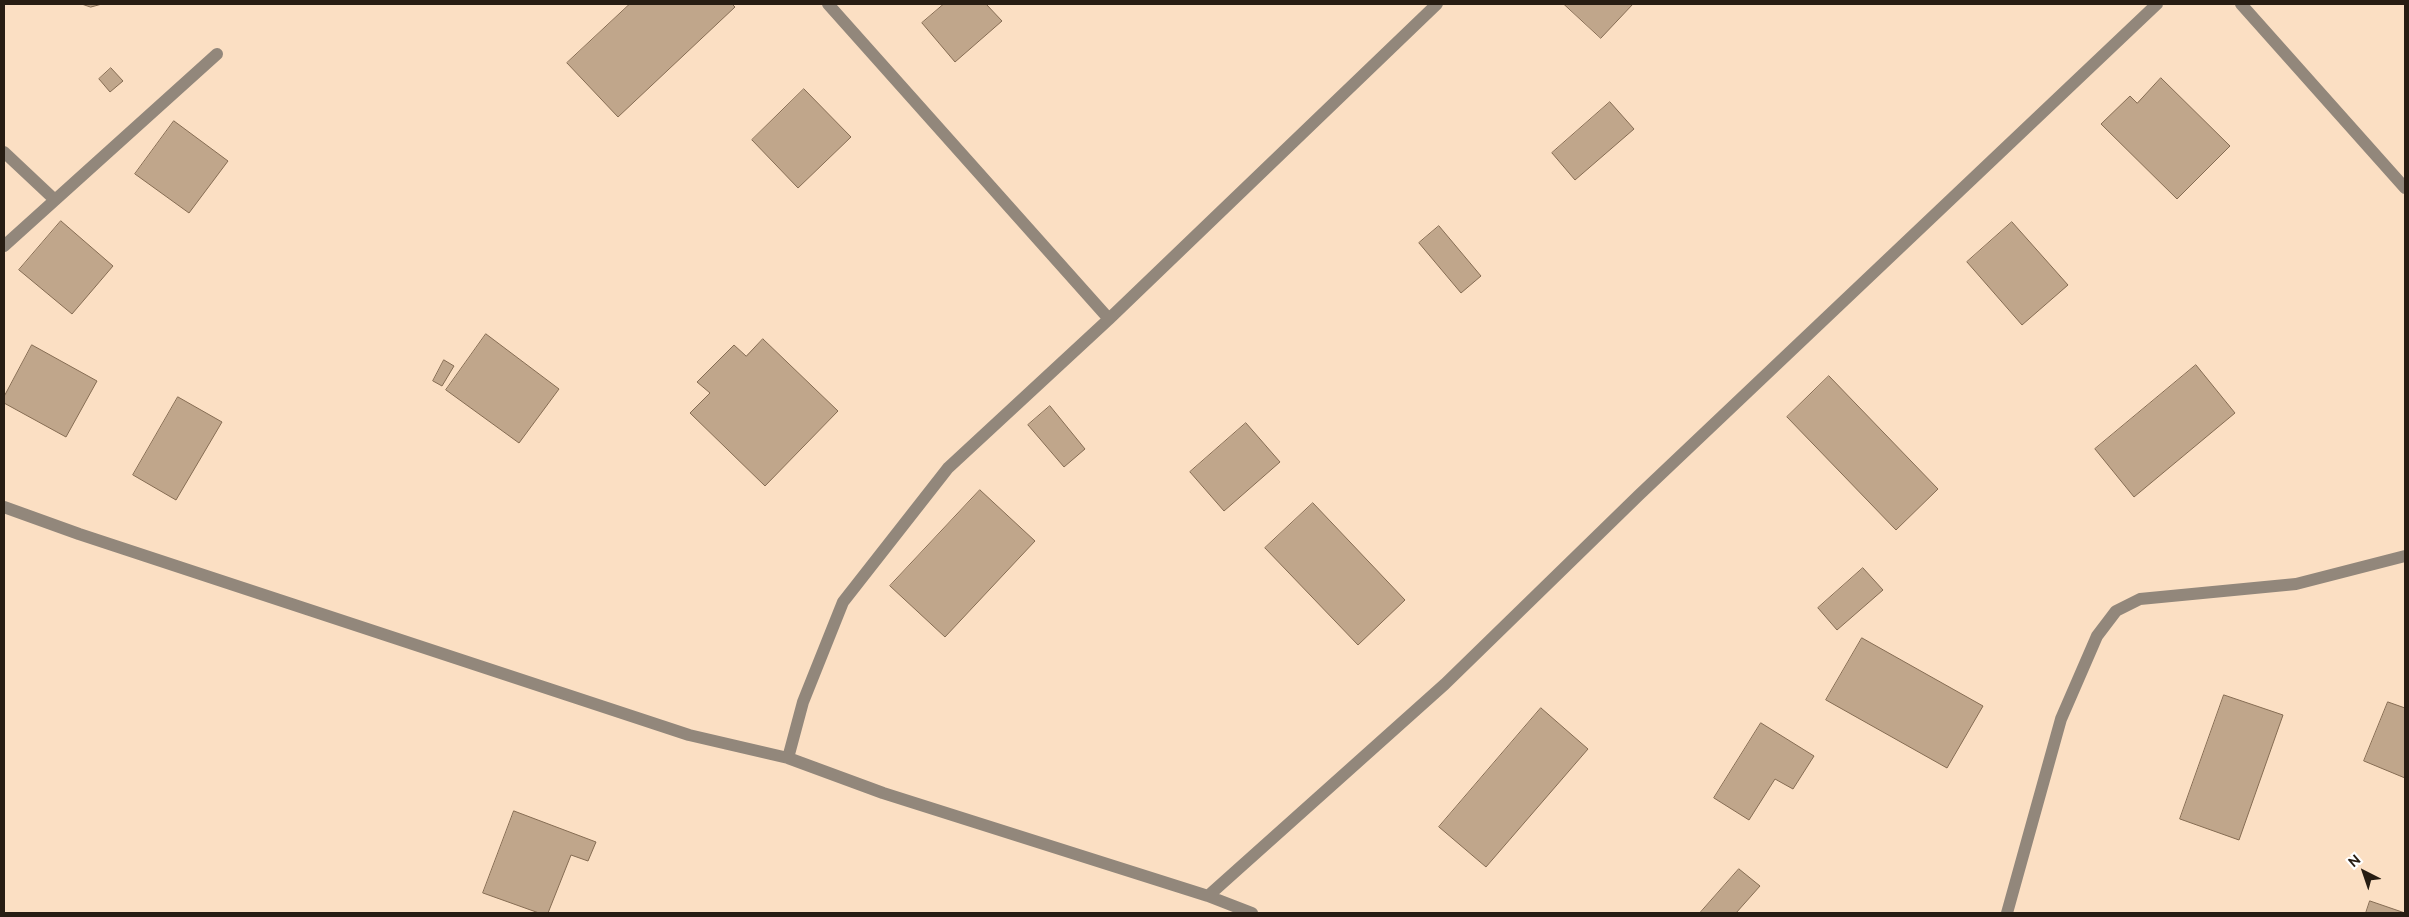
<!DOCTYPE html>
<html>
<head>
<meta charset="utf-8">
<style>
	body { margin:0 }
	#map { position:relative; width:2409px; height:917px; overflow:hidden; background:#fbdfc3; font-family:Raleway,sans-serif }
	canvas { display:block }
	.frame { position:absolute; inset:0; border:5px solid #271d13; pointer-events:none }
	.north { position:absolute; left:2339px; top:847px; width:50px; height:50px; -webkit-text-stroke:4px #fff; paint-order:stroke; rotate:319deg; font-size:14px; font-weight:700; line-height:20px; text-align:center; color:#271d13 }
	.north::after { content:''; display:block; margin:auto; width:18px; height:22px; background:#271d13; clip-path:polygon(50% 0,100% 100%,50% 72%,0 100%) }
</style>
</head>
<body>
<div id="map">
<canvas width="2409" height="917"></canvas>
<div class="frame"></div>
<div class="north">N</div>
</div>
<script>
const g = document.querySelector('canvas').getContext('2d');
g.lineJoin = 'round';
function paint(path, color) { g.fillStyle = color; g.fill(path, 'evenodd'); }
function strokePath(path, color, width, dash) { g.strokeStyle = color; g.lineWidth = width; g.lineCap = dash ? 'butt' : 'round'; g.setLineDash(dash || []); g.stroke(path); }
const building = new Path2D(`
	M82,4H102L91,7Z
	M630,4H732L735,7L618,117L567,63Z
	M944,4H986L1002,21L955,62L922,23Z
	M1564,4H1633L1601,38Z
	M111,68L123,81L110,92L99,79Z
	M2161,78L2230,146L2177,199L2101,124L2130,96L2137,103Z
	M804,89L851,137L798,188L752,140Z
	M1610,102L1634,129L1575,180L1552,153Z
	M174,121L228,161L189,213L135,174Z
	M61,221L113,266L72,314L19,270Z
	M2012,222L2068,285L2022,325L1967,262Z
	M1439,226L1481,276L1461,293L1419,243Z
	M486,334L559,389L519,443L446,390Z
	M763,339L838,411L765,486L690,413L710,393L697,382L734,345L746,356Z
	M32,345L97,381L66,437L4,403V397Z
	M444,360L454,366L442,386L433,381Z
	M2196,365L2235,413L2134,497L2095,449Z
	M1829,376L1938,489L1896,530L1787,417Z
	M178,397L222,422L176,500L133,475Z
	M1050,406L1085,449L1064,467L1028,425Z
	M1246,423L1280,462L1224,511L1190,472Z
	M980,490L1035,541L945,637L890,586Z
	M1313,503L1405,600L1358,645L1265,548Z
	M1863,568L1883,590L1837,630L1818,608Z
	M1862,638L1983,706L1947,768L1826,700Z
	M2224,695L2283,715L2239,840L2180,819Z
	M2388,702L2405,708V778L2364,761Z
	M1541,708L1588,749L1486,867L1439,827Z
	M1761,723L1814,756L1793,789L1775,779L1749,820L1714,798Z
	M514,811L596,842L588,861L571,855L548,913H539L483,893Z
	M1739,869L1760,886L1736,913H1700Z
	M2370,901L2405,913H2366Z`);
const minor = new Path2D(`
	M828,4L1109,319
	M2241,4L2405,188
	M4,152L55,200
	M4,246L217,54
	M4,507L79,534L689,735L788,758L883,793L1208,896L1252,913
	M788,758L803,702L843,602L948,468L1109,319L1437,4
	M1208,896L1445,684L1639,495L2157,4
	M2007,913L2061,719L2097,636L2116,611L2140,599L2296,584L2405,556`);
paint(building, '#c0a68b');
strokePath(building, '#856c53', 1);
strokePath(minor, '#92877b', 12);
</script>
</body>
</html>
